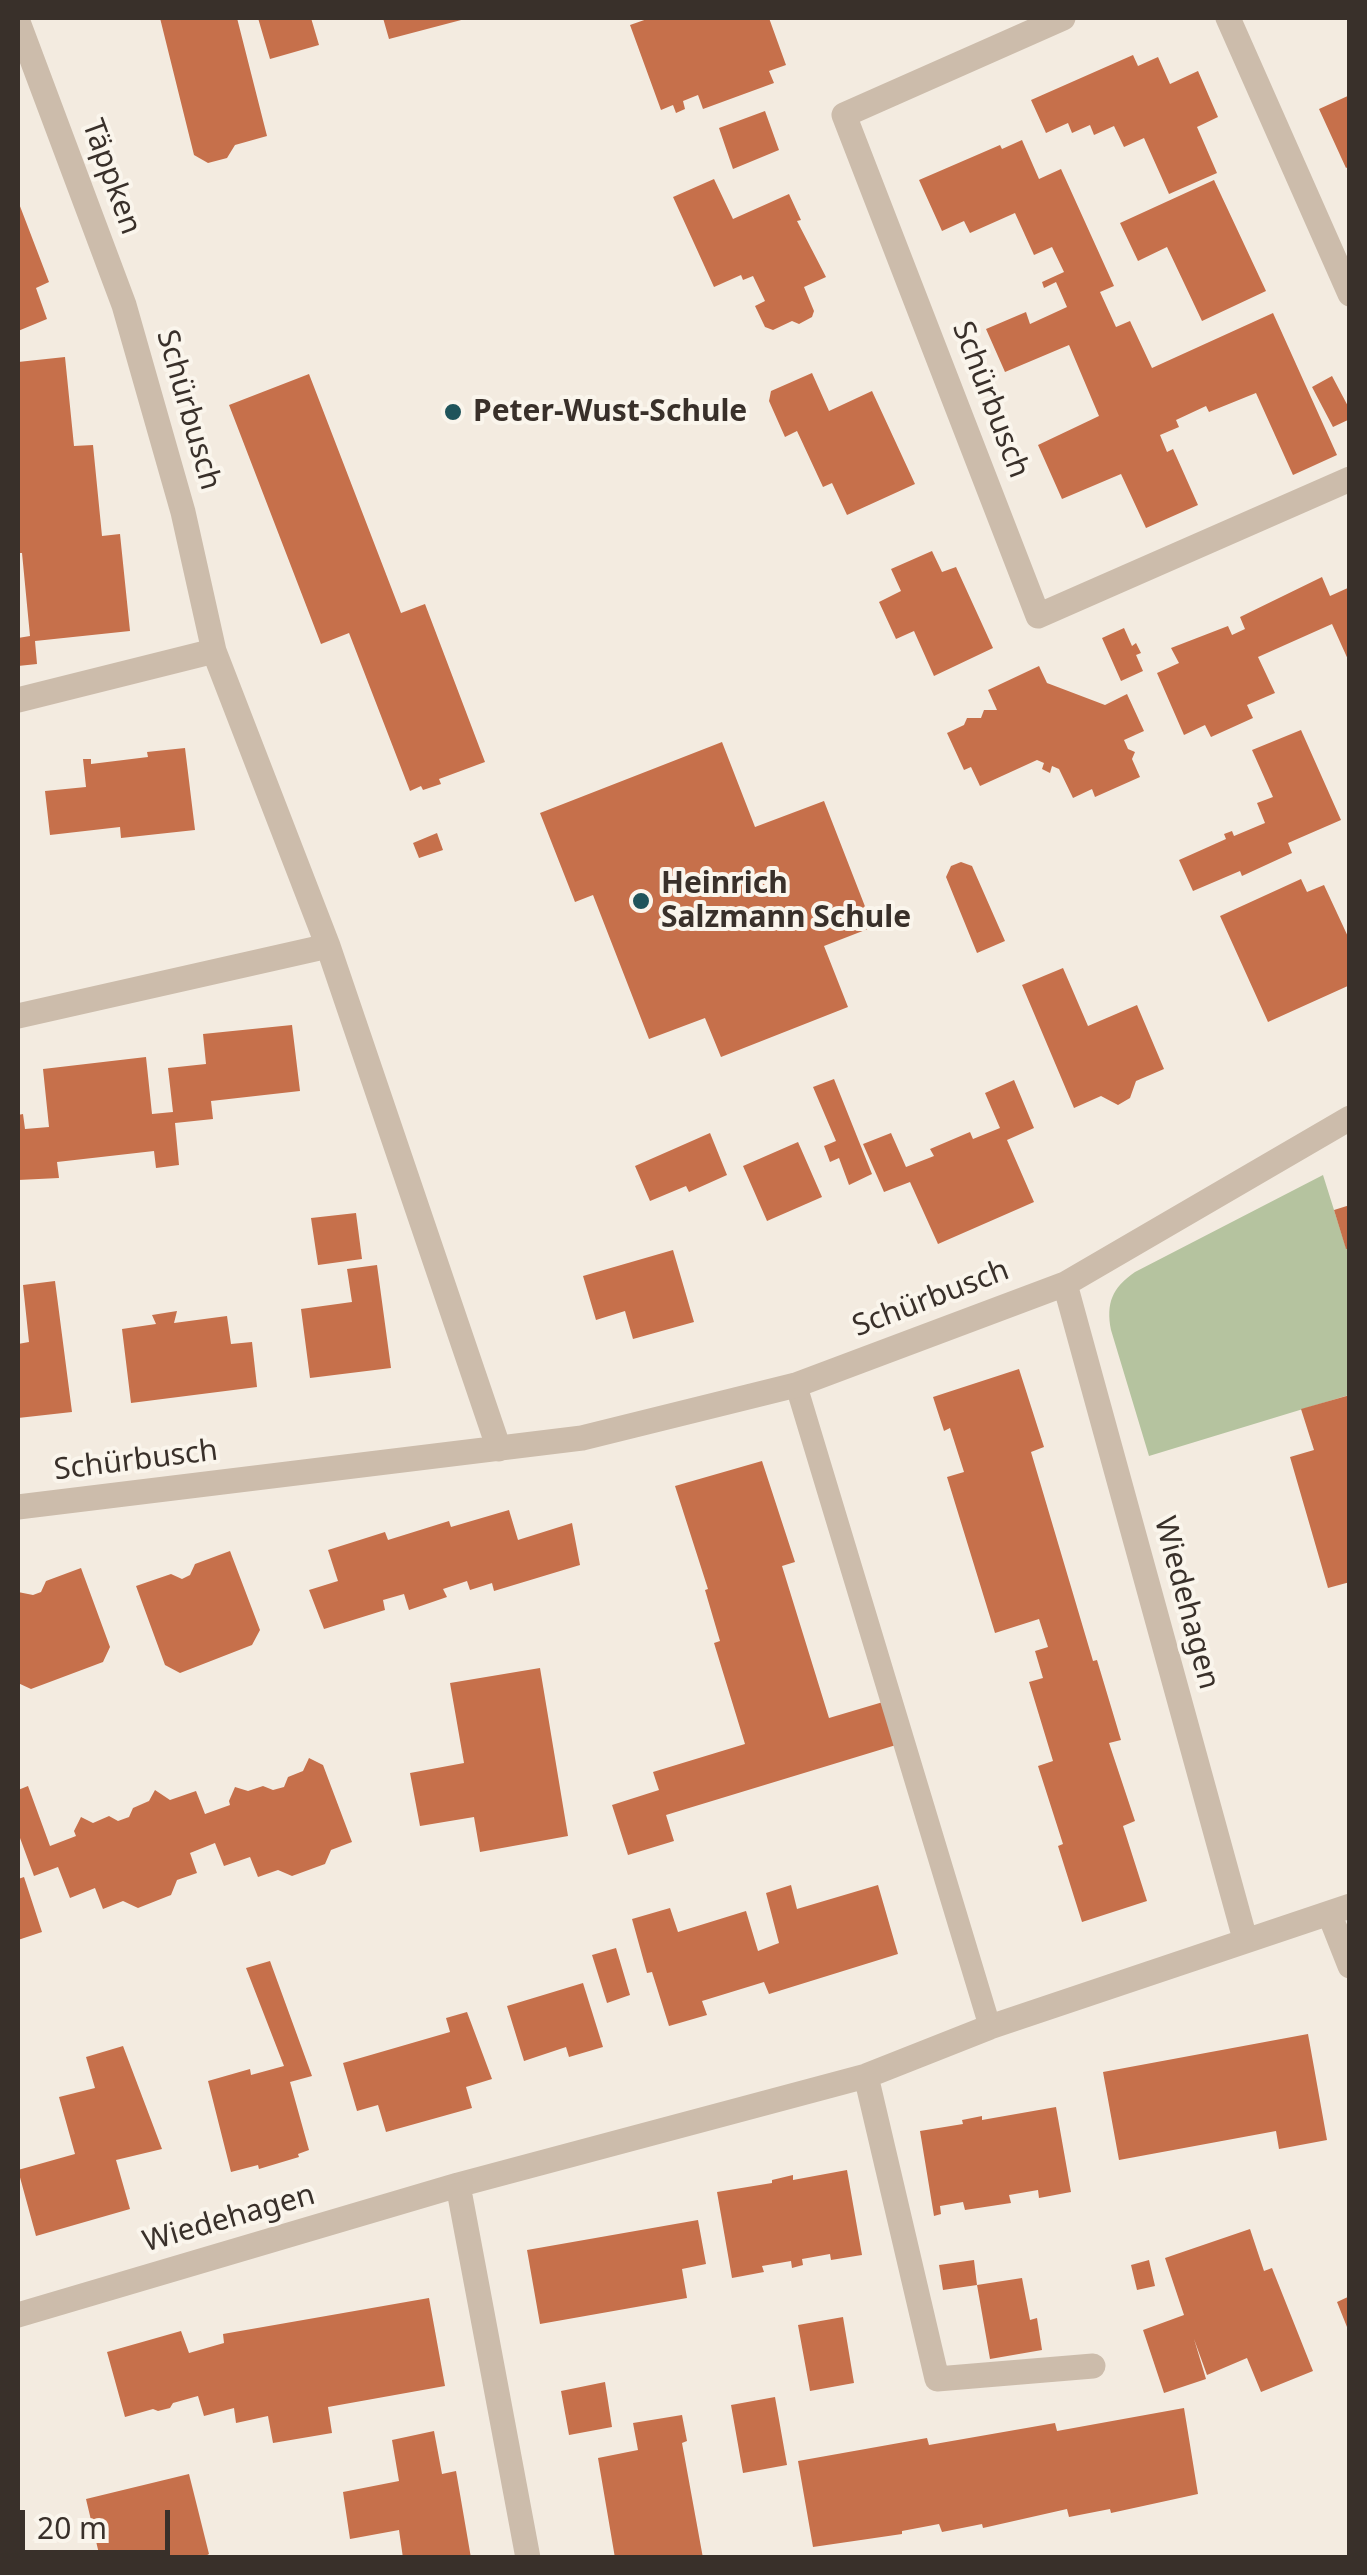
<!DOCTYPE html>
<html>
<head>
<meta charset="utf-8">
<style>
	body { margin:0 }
	#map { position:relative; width:1367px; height:2575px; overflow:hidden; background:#f3ebe0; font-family:"Noto Sans",sans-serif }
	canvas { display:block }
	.frame { position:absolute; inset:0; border:20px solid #39302a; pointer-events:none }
	.scale { position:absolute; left:20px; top:2510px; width:150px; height:45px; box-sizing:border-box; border:5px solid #39302a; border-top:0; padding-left:12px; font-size:30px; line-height:35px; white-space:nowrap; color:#39302a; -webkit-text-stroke:8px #faf5ec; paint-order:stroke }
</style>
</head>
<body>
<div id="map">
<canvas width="1367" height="2575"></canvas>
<div class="frame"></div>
<div class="scale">20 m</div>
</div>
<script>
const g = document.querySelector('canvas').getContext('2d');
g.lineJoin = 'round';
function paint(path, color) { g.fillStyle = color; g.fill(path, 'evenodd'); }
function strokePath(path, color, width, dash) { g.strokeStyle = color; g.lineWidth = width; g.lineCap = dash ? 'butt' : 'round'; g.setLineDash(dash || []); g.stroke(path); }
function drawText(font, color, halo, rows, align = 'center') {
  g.font = font + ' "Noto Sans",sans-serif'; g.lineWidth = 8; g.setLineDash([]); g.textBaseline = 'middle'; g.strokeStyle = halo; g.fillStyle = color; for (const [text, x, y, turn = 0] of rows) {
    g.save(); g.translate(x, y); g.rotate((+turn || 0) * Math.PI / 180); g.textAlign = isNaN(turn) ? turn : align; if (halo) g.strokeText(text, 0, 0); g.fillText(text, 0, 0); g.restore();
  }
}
const green = new Path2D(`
	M1323,1175L1346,1248H1349V1395L1149,1456L1111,1330C1106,1303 1112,1288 1135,1272Z`);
const building = new Path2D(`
	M160,18H237L267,136L235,145L227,158L208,163L194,155Z
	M258,18H311L319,45L270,59Z
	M383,18H465V19L389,39Z
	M650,18H769L786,65L769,71L774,83L703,109L698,95L683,101L685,109L676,113L673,105L661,110L630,25Z
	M1133,55L1138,66L1158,57L1170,84L1198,71L1218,117L1197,127L1217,173L1169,194L1144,138L1124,147L1114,126L1094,135L1090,125L1072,133L1068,123L1046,133L1031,100Z
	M1350,95V166L1346,168L1319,109Z
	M765,111L779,150L733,169L719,128Z
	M1022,140L1039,179L1061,169L1114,286L1100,292L1116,327L1130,321L1152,368L1273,313L1337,455L1293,475L1256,393L1209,412L1206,406L1176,420L1179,427L1160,435L1167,452L1173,449L1198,505L1146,528L1121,474L1062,499L1038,445L1099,416L1069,345L1005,372L986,329L1026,312L1030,324L1067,307L1056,282L1044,288L1042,282L1064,272L1052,247L1034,255L1015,213L970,233L964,221L942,231L919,180L1000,145L1002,149Z
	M714,179L733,219L789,194L801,220L797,221L826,277L804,287L814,311L812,317L799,324L792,321L773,330L765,327L755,306L765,301L753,276L743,280L741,275L714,287L673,197Z
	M1214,180L1266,291L1202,321L1167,247L1138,261L1120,223Z
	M18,201L49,282L36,288L47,319L18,331Z
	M65,357L74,446L93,445L102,536L120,534L130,631L35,641L37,664L18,666V638L30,636L22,553H18V362Z
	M812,373L829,411L872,391L915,484L847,515L832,483L823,487L797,431L785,437L769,401L771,391Z
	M309,374L401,613L425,604L485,762L439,779L441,784L423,790L421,786L410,791L349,633L321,644L229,405Z
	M1332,376L1350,410V419L1333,427L1312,387Z
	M932,551L942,572L956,567L993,648L934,676L914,631L896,639L879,602L901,591L891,569Z
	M1322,577L1330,596L1350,587V664L1332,624L1258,657L1275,693L1247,705L1253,718L1211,737L1205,725L1184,735L1157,673L1179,663L1171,648L1228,626L1232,635L1245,629L1240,617Z
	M1124,628L1132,646L1136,643L1141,653L1136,655L1143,671L1121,681L1102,638Z
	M1039,666L1047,683L1105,705L1127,694L1144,731L1124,740L1128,749L1135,752L1132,759L1140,777L1095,797L1092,789L1073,798L1059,769L1052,766L1050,773L1042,769L1044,763L1037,760L980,786L971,767L964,770L947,733L964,725L967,718H981L984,710H997L988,690Z
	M1301,730L1341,820L1288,843L1292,853L1242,876L1240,871L1193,891L1179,860L1226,839L1224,834L1232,831L1234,836L1265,823L1257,803L1273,797L1252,750Z
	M722,742L755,827L824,801L873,927L824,946L848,1007L721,1057L705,1018L649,1039L593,895L575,902L540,813Z
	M185,748L195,830L121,838L120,827L50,835L45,791L86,787L83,759H91V764L148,757L147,752Z
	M437,833L443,850L419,858L413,843Z
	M961,862L972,866L1005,941L977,953L946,877L951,866Z
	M1301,879L1307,892L1324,885L1350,941V985L1268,1022L1220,916Z
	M1063,968L1088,1026L1137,1005L1164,1069L1136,1081L1130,1098L1118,1105L1101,1096L1074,1108L1022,985Z
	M292,1025L300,1091L211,1101L213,1119L175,1123L179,1165L156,1168L154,1151L57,1162L59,1178L18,1180V1115L23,1114L25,1129L49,1127L43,1069L146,1057L152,1114L173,1112L168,1068L206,1064L203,1034Z
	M834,1079L872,1174L849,1185L839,1158L830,1162L824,1146L836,1141L813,1087Z
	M1014,1080L1034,1128L1007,1140L1034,1202L938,1244L910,1182L884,1192L863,1144L891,1133L906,1167L934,1156L930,1149L970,1132L973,1139L1000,1128L985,1093Z
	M710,1133L727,1175L689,1192L686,1186L650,1201L635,1166Z
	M798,1142L822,1197L767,1221L743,1166Z
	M1350,1205V1248L1346,1249L1334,1210Z
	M356,1213L362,1259L318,1265L311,1218Z
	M673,1250L694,1322L633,1339L625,1311L596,1320L583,1276Z
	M377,1265L391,1368L310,1378L301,1309L352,1302L347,1269Z
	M55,1281L72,1412L18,1418V1344L29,1342L23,1285Z
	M177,1311L174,1323L227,1316L231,1344L252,1342L257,1387L131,1403L122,1329L156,1324L152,1315Z
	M1019,1369L1044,1447L1031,1452L1093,1661L1097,1660L1121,1740L1109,1743L1135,1821L1123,1826L1147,1901L1082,1922L1058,1846L1063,1844L1038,1766L1053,1761L1029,1682L1043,1678L1035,1651L1048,1647L1039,1619L995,1633L947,1477L964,1472L950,1428L944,1431L933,1397Z
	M1350,1395V1582L1328,1588L1290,1457L1314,1450L1301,1409Z
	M762,1461L795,1562L782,1566L829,1718L883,1702L896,1745L666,1815L674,1841L628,1855L612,1805L659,1790L653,1772L745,1744L714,1643L720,1641L705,1590L708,1589L675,1486Z
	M509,1510L518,1540L572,1523L580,1565L494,1591L492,1583L470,1590L467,1581L443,1589L447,1597L409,1610L404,1594L383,1600L385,1610L324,1629L309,1590L338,1581L328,1550L385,1532L388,1540L449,1521L451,1527Z
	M230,1551L260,1630L252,1645L180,1673L165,1665L136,1586L171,1574L182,1579L190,1575L195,1564Z
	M81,1568L110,1647L103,1662L31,1689L18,1683V1592L33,1595L41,1592L46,1581Z
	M540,1668L568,1836L480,1852L474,1817L420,1826L410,1773L464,1763L450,1683Z
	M309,1758L323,1765L352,1842L331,1850L325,1864L292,1876L278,1870L258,1877L250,1857L224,1866L215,1843L190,1853L197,1873L177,1880L171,1895L138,1908L123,1901L103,1909L95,1888L70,1898L58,1867L34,1876L20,1838L18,1839V1790L28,1786L50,1846L76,1836L74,1831L81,1817L93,1823L109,1816L118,1821L129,1817L133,1808L149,1801L155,1790L170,1800L196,1791L205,1814L230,1805L229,1801L235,1787L248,1791L263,1786L273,1790L284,1787L288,1777L303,1771Z
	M24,1877L42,1932L18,1940V1879Z
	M791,1885L797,1909L878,1885L898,1954L769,1994L764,1982L702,2001L707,2015L669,2026L652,1972L647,1973L632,1919L670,1908L678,1932L746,1911L758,1951L779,1943L766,1893Z
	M616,1948L630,1995L607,2003L592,1955Z
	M270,1961L312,2076L290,2082L309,2150L298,2154L299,2157L259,2169L258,2165L231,2172L208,2081L250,2069L251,2075L284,2066L246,1968Z
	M583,1983L603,2047L569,2057L566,2047L524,2061L507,2006Z
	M467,2012L492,2079L466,2087L472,2108L386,2132L378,2105L357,2111L343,2063L450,2032L446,2018Z
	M1308,2034L1327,2140L1279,2149L1276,2131L1119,2160L1103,2072Z
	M123,2046L162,2149L116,2160L130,2209L36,2236L18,2170L75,2154L59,2097L95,2088L86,2057Z
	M1056,2107L1071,2192L1039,2198L1038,2190L1009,2195L1011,2203L965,2210L963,2202L940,2206L941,2214L934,2216L920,2131L963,2124L962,2120L982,2116V2120Z
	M847,2170L862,2255L831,2260L830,2254L802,2259L803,2265L792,2268L791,2261L762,2266L764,2272L732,2278L717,2192L772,2183V2180L793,2175V2180Z
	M698,2220L706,2264L682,2269L687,2298L540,2324L527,2250Z
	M1250,2229L1264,2271L1272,2268L1313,2371L1261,2392L1247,2358L1207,2375L1194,2339L1206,2379L1164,2393L1143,2330L1184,2315L1165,2258Z
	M974,2260L977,2285L943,2290L939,2265Z
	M1149,2260L1155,2286L1137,2290L1131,2265Z
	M1022,2278L1030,2320L1037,2318L1042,2350L990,2359L977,2285Z
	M1350,2296V2332H1349L1337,2302Z
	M429,2298L445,2386L328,2407L332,2433L273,2443L268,2416L236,2423L234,2408L204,2416L198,2396L173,2403L170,2408L158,2411L153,2409L125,2417L107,2352L181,2331L189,2353L224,2343L223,2334Z
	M843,2317L854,2383L810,2391L798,2325Z
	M605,2382L612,2427L569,2435L561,2391Z
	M775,2397L787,2465L743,2473L731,2405Z
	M1184,2408L1198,2494L1111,2513L1110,2509L1069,2517L1067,2509L983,2528L982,2524L942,2532L939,2524L902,2531V2534L813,2547L798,2461L927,2438L929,2445L1055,2423L1057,2431Z
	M682,2415L687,2441L682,2443L703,2558H615L598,2458L638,2450L633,2423Z
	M434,2431L442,2474L456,2471L471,2558H403L399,2530L350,2539L343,2492L399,2481L392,2440Z
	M189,2474L209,2554L202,2558H100L86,2499Z`);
const service = new Path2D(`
	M796,1385L990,2027`);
const minor = new Path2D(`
	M1063,18L844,115L1038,616L1350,479
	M1228,18L1350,294
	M18,22L124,305L183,512L214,651L328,946L499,1449
	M18,700L214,651
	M18,1016L328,946
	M1065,1284L1245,1939
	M18,1507L582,1438L796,1385L1065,1284L1350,1118
	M1329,1913L1350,1966
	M866,2076L937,2379L1093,2366
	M458,2185L528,2558
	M18,2315L458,2185L866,2076L990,2027L1350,1906`);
const markers = [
	[453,412,10,"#1f545b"],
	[641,901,10,"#1f545b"]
];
const streetNames = [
	["Täppken",111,177,70],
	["Schürbusch",990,400,69],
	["Schürbusch",188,410,74],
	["Schürbusch",931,1299,-21],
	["Schürbusch",136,1461,-7],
	["Wiedehagen",1186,1603,75],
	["Wiedehagen",229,2219,-16]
];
const poiNames = [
	["Peter-Wust-Schule",473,412],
	["Heinrich",661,884],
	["Salzmann Schule",661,918]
];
paint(green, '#b5c39f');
paint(building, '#c6704b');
strokePath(service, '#ccbcab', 22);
strokePath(minor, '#ccbcab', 25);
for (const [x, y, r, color] of markers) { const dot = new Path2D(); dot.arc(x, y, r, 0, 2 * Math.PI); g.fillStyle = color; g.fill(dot); strokePath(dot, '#faf5ec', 4); }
drawText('30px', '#39302a', '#faf5ec', streetNames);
drawText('bold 30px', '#39302a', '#faf5ec', poiNames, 'left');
</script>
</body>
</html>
